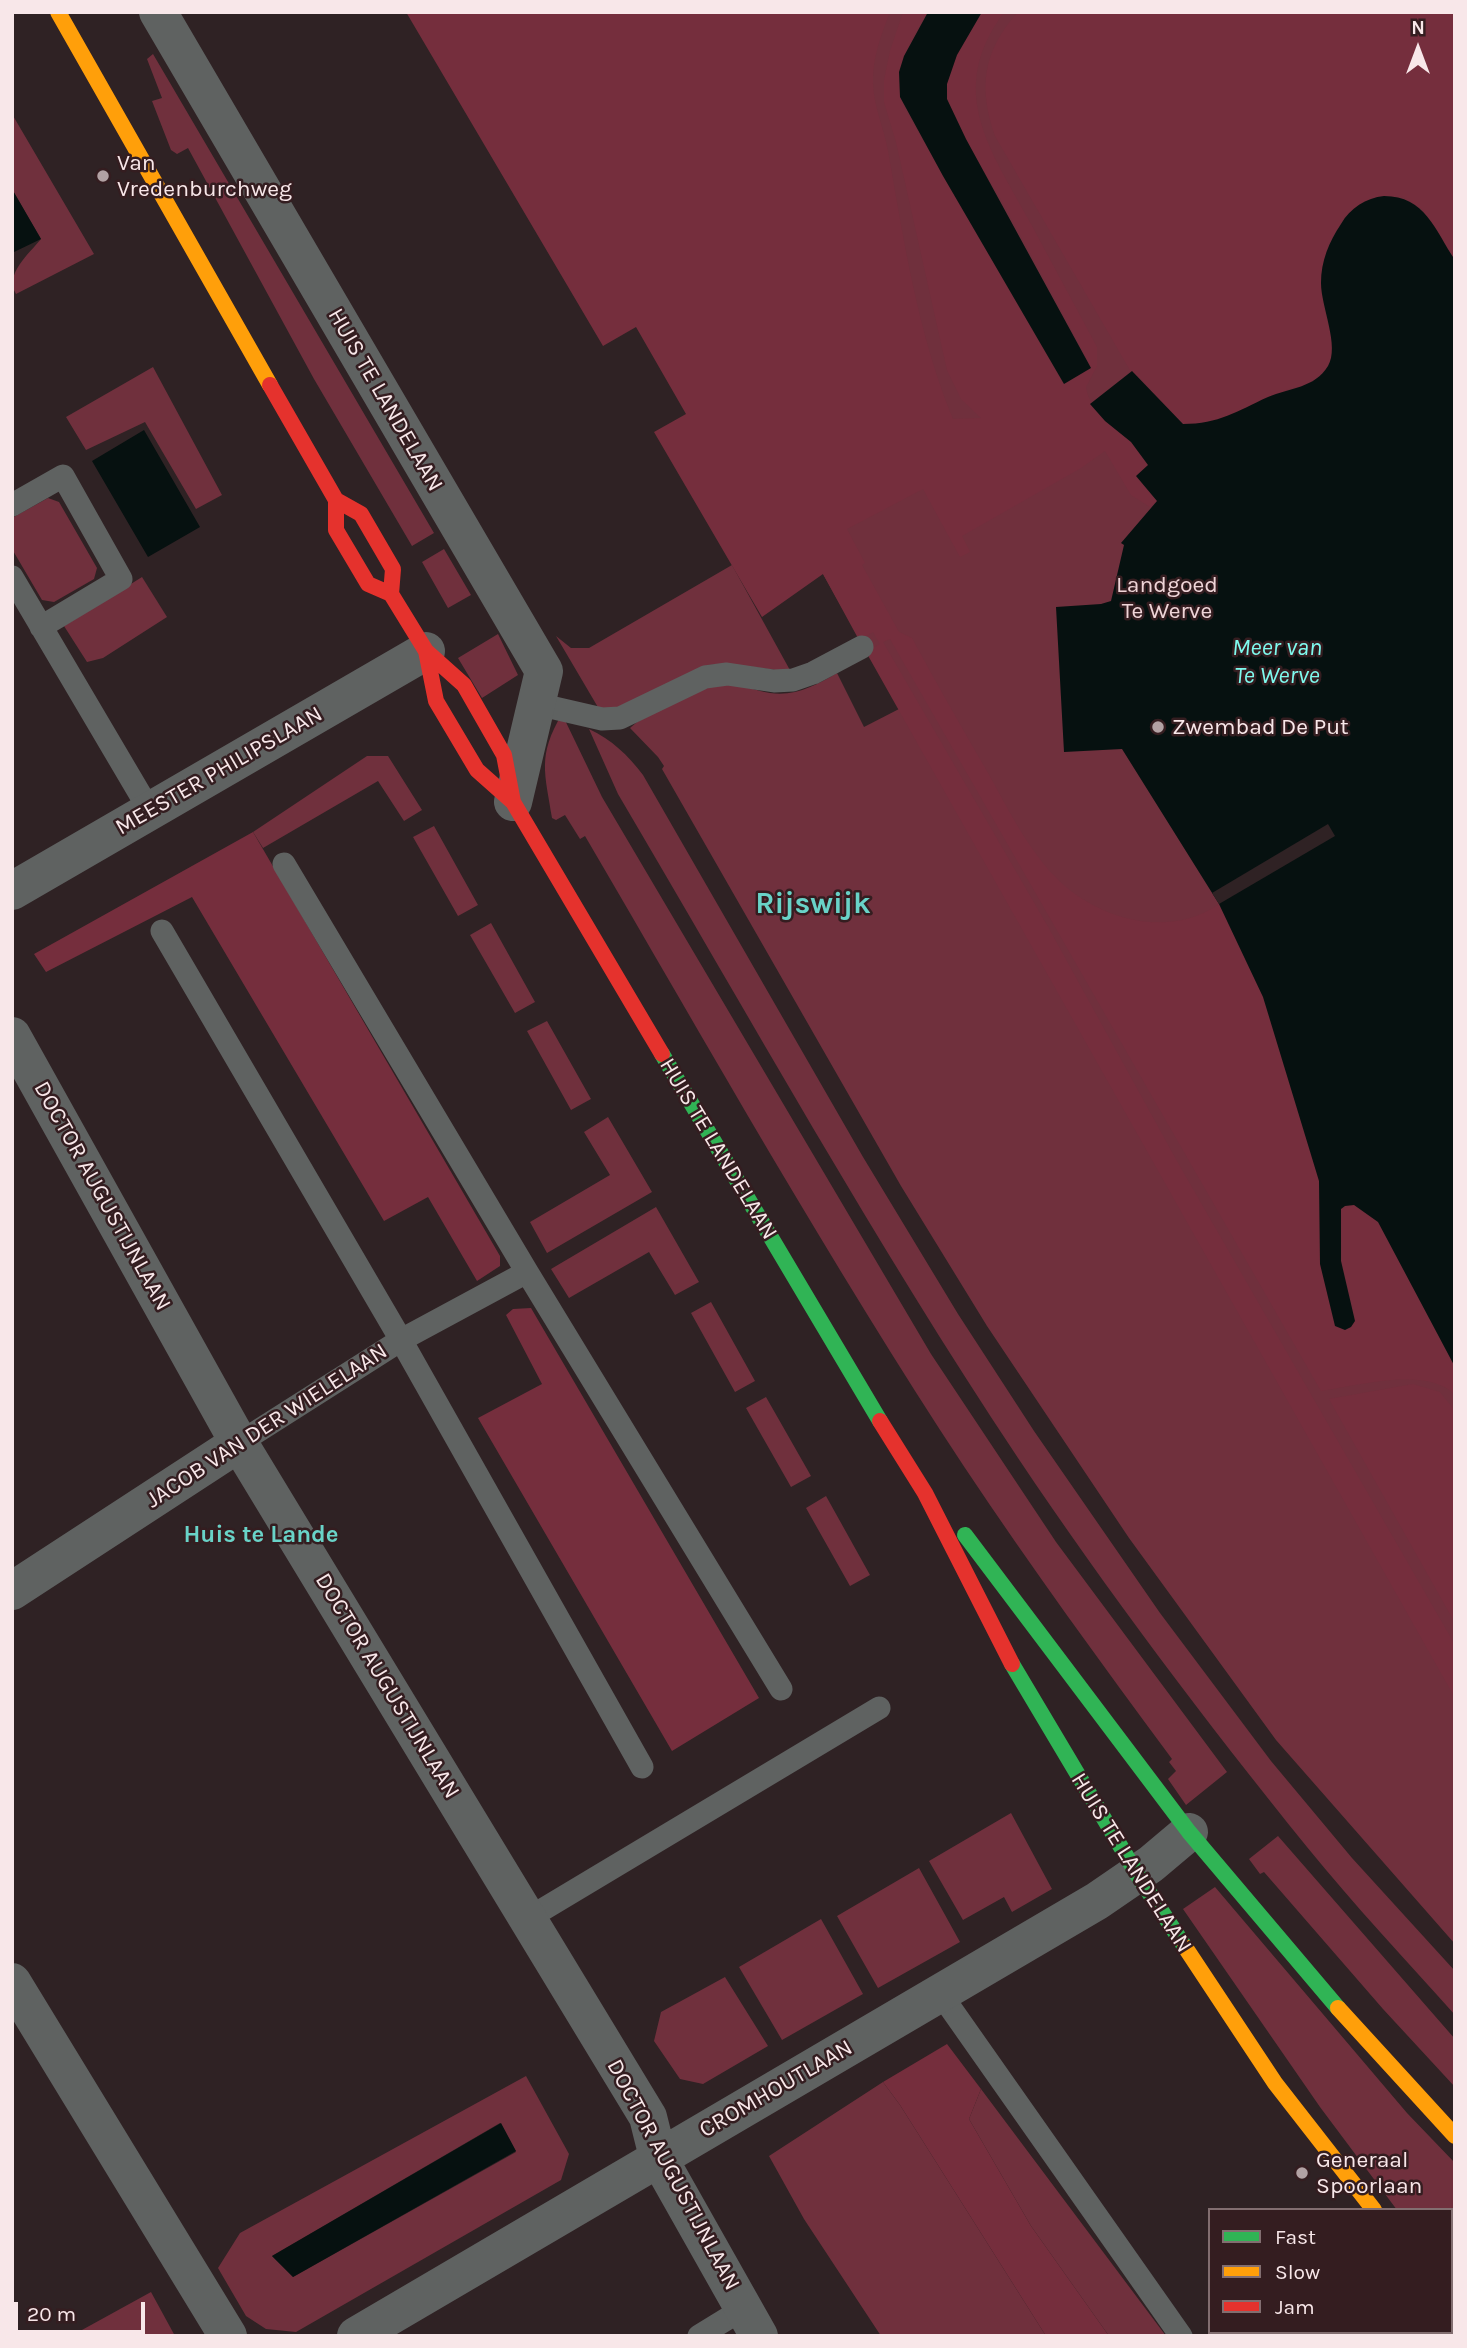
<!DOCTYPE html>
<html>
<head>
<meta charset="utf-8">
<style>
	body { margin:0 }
	#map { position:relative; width:1467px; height:2348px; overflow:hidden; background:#2f2224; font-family:Karla,sans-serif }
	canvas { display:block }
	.frame { position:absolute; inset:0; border:14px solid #f8e7e9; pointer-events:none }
	.legend { position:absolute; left:1208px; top:2208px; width:245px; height:126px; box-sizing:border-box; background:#341d20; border:2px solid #826e70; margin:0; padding:9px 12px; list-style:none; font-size:21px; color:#f8e7e9 }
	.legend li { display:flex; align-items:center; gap:14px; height:35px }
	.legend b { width:35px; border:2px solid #826e70 }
	.north { position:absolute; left:1383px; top:14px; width:70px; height:70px; -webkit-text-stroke:5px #341d20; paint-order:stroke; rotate:0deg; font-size:19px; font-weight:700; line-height:28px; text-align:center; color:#f8e7e9 }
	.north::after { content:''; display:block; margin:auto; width:24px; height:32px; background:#f8e7e9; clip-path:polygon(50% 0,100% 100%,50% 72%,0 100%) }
	.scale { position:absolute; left:14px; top:2302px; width:131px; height:32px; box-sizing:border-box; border:4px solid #f8e7e9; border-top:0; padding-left:9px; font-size:21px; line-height:24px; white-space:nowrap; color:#f8e7e9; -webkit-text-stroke:5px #341d20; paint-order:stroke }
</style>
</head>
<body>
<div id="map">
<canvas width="1467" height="2348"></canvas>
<div class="frame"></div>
<ul class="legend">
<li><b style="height:9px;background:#30b455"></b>Fast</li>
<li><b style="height:9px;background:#ff9f0a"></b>Slow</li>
<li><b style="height:9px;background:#e5322d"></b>Jam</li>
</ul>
<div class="north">N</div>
<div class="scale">20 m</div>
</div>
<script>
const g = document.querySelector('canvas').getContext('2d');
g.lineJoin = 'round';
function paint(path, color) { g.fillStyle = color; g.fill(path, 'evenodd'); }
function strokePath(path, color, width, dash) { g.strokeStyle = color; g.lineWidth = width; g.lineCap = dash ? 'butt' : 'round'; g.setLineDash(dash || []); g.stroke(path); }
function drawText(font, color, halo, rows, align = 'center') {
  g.font = font + ' Karla,sans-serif'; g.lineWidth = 5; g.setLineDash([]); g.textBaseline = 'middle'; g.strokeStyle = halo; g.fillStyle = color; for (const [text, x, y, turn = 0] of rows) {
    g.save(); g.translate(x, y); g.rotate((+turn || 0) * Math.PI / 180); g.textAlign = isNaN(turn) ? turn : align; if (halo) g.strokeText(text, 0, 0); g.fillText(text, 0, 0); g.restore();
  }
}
const green = new Path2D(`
	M878,12H1455V1944L1276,1740L1129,1538L987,1326L901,1186L662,769L664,766L658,757L630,728L637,722C663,708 691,689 721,685C737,683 754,690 770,693C795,697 816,685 837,673L864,727L899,709L823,574Z
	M153,54L434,533L412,546L314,379L188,148L177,154L171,150L152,101L162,98L147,59Z
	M12,114L94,254L16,294C4,274 29,254 41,239L12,189Z
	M153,367L222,495L196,509L145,422L86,450L66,417Z
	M48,498L59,502L97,568L94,579L54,602L42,600L12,549V518Z
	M444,549L471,595L448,608L422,562Z
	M732,565L791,672L729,664L708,665L621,709H599L556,636L571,648H589Z
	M142,577L167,617L103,658L87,662L64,626Z
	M498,634L518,675L482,698L458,658Z
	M562,714L602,797L931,1354L1056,1542L1227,1772L1186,1805L1168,1779L1176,1771L1169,1762L1172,1759C1101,1663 1031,1567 965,1468C830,1263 709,1048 585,836L580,839L565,815L556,820L552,818C545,773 537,756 562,714Z
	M589,729C612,740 628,755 643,775L863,1157L958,1314L1034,1431L1160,1613L1271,1761L1352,1858L1455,1971V2015C1405,1959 1354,1905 1307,1847C1206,1722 1107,1591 1018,1458C875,1243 749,1016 618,794Z
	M367,756H388L422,810L404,821L378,781L263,848L253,832Z
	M434,826L478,905L458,916L413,837Z
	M491,923L535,1002L515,1013L470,935Z
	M547,1021L591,1099L571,1110L527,1031Z
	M608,1117L652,1192L547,1253L530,1222L610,1175L584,1132Z
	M656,1207L699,1282L675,1295L649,1252L569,1298L551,1269Z
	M711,1302L755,1381L735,1392L691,1313Z
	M766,1397L811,1476L791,1487L746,1408Z
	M826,1496L870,1575L850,1586L806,1508Z
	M1011,1813L1052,1889L1012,1912L1004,1897L963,1920L929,1861Z
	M1278,1836L1455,2039V2087L1383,2009L1264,1872L1260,1874L1249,1859Z
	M919,1868L960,1942L878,1988L837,1916Z
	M1215,1887L1407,2113L1455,2163V2260L1451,2256V2210H1397L1320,2107L1183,1909Z
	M821,1919L863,1994L782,2040L739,1967Z
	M725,1977L768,2046L703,2084L680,2079L654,2041L661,2012Z
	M526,2076L569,2154L561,2180L296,2332L266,2329L246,2316L218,2268L240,2233ZM500,2123L516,2152L293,2277L272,2256Z
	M883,2082L900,2105L1046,2336H881L804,2219L769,2156Z
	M981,2089L1166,2336H1109L1031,2226L969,2119Z
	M151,2292L175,2336H71Z`);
const forest = new Path2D(`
	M406,12H890C881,35 872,59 873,84C874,108 884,128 888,151C904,241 918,335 953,419L981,418L961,399L947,370L896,142L884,102V80L890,51L903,12H928C909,43 890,72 905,109L1063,383L1091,367C1061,311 1031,254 1000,198C985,173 947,116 947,89C946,66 969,30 982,12H1004C945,92 991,150 1031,224C1053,265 1075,306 1097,347V366L1086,387C1090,415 1115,423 1132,442C1138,449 1143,458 1148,466L1136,476L1157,501L1150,507L1131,495L1105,451L1081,468L962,536L970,552L960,557L923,489L847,529L865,563L862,565L899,632L912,638C936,683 962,728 988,773C1010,812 1031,857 1066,887C1108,922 1172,937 1219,904L1263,997L1319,1181L1320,1260L1334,1323L1345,1330L1351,1327L1355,1317L1342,1264L1341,1209L1354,1205L1378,1222L1423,1306L1455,1367V1395C1428,1366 1357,1386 1321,1391L890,639L883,642L1047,925L1178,1163L1455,1645V1698L866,652L880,644L873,632L859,640L823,574L762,617L654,432L686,414L636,327L603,346Z
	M1018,12H1455V260L1422,209L1403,197L1384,196L1345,216L1328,245L1322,272L1323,305L1333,343L1331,359L1326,369L1308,385L1289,389L1224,419L1201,424H1183L1141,379L1131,372L995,136C978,87 983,51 1018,12Z
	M253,832L500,1256V1266L477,1281L428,1197L384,1221L192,897L46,972L34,954Z
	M531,1308L759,1698L672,1751L478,1418L542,1384L506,1315L513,1309Z
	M1413,1384L1440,1392L1455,1411V1623L1329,1399Z
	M947,2044L981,2089L969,2119L1031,2226L1109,2336H1046L900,2105L883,2082Z`);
const water = new Path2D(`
	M928,12H982L957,55L947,84V99L966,139L1091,368L1064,384L943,176L900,97L899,72L904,56Z
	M12,189L41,239L12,253Z
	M1384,196C1425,196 1435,230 1455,260V1367L1378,1222L1354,1205L1345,1206L1341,1209V1261L1355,1321L1351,1327L1345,1330L1335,1326L1320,1264L1319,1181L1263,997L1219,904L1122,749L1064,752L1056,607L1101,604L1111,601L1124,545L1121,543L1157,501L1136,476L1148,465L1131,442L1105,421L1090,404L1132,371L1183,424C1219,424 1237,411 1268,397C1289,388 1315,388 1328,366C1340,346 1321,307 1321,283C1321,261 1329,242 1341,224C1350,208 1366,198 1384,196Z
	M144,430L200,527L148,557L92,461Z
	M501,2123L516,2151L293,2277L272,2256Z`);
const pier = new Path2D(`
	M1328,824L1335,836L1219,904L1212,893Z`);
const lane = new Path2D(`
	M12,505L63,476L121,579L41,627
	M12,577L150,811
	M537,704L602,719L620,718L705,677L727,674L774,681L793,680L813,673L862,647
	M284,864L527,1272L781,1689
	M162,931L401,1340L642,1767
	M239,1443L401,1340L527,1272
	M527,1919L879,1708
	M940,1993L1181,2336
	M699,2336L743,2309`);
const street = new Path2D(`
	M158,12L544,671L513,802
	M12,891L426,651
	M12,1036L239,1443L648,2117L658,2157L759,2336
	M12,1591L239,1443
	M12,1982L228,2336
	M356,2336L1097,1901L1151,1864L1189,1832`);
const fast = new Path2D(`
	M662,1054L880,1421
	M965,1535L1189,1832L1338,2008
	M1012,1664L1137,1874L1185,1947`);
const slow = new Path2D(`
	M58,12L270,385
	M1185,1947L1275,2083L1374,2210
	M1338,2008L1455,2136`);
const jam = new Path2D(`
	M270,385L336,500L361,514L393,569L391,594L426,651L464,685L504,755L513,802
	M336,500V530L368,584L391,594
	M426,651L436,701L477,770L513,802L662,1054
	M880,1421L925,1493L1012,1664
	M1451,2305L1455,2309`);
const markers = [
	[103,176,7,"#b2a2a4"],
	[1158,727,7,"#b2a2a4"],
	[1302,2173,7,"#b2a2a4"]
];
const poiNames = [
	["Van",117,163],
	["Vredenburchweg",117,189],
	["Zwembad De Put",1172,727],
	["Generaal",1316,2160],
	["Spoorlaan",1316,2186]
];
const streetNames = [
	["HUIS TE LANDELAAN",385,400,60],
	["MEESTER PHILIPSLAAN",219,771,-30],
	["HUIS TE LANDELAAN",718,1149,59],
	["DOCTOR AUGUSTIJNLAAN",102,1196,61],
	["JACOB VAN DER WIELELAAN",267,1426,-33],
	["DOCTOR AUGUSTIJNLAAN",387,1686,59],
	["HUIS TE LANDELAAN",1131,1863,58],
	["CROMHOUTLAAN",776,2089,-30],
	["DOCTOR AUGUSTIJNLAAN",673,2175,62]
];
const parkNames = [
	["Landgoed",1167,585],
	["Te Werve",1167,611]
];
const waterNames = [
	["Meer van",1277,648],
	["Te Werve",1277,676]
];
const neighbourhoodNames = [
	["Huis te Lande",261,1535]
];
const districtNames = [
	["Rijswijk",813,904]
];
paint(green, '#70303d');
paint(forest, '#752e3d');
paint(water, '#061110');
paint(pier, '#2f2224');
strokePath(lane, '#5f6261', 23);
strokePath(street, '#5f6261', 38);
strokePath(fast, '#30b455', 16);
strokePath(slow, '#ff9f0a', 16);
strokePath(jam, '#e5322d', 16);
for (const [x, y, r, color] of markers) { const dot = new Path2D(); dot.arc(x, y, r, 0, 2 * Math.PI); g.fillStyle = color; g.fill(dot); strokePath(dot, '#341d20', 2.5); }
drawText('23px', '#f8e7e9', '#341d20', poiNames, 'left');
drawText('23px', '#f8e7e9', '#341d20', streetNames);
drawText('23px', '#efd5d8', '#341d20', parkNames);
drawText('italic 24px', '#7ffbef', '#341d20', waterNames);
drawText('bold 24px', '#69d3c8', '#341d20', neighbourhoodNames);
drawText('bold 30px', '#69d3c8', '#341d20', districtNames);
</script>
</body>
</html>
